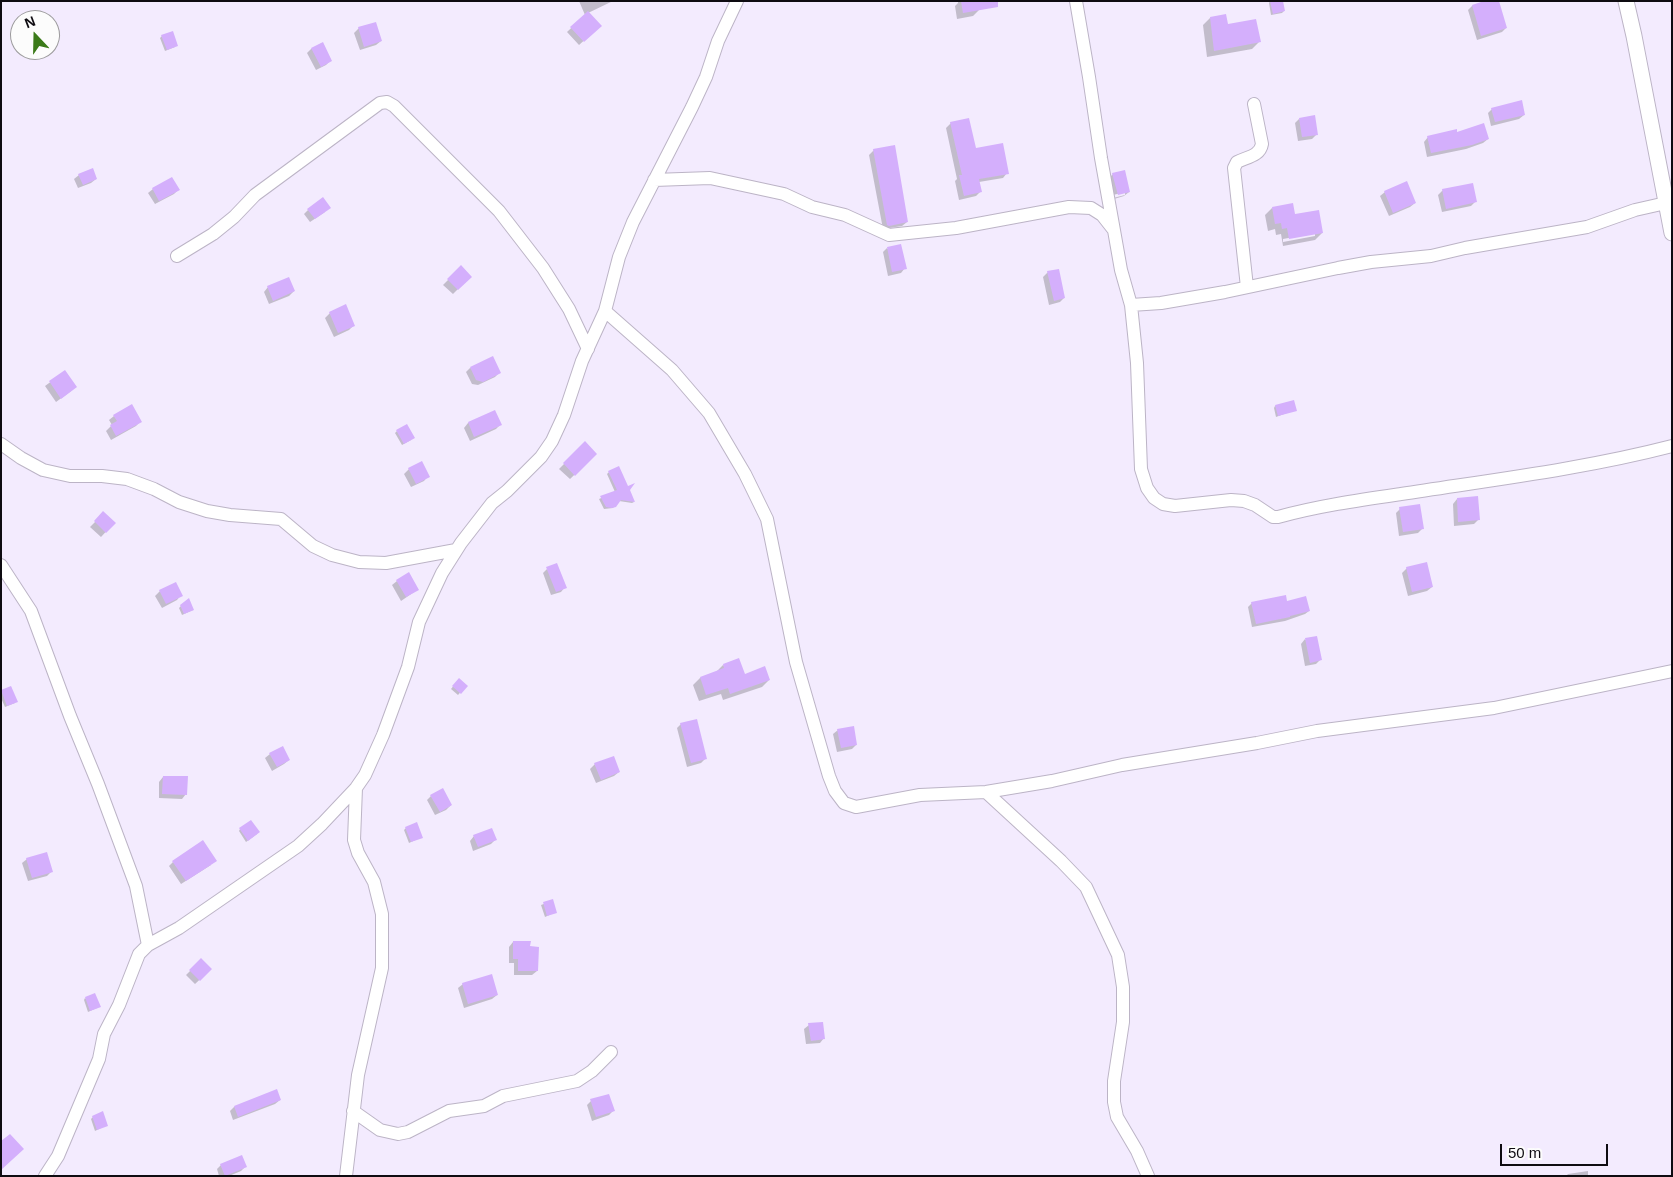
<!DOCTYPE html>
<html>
<head>
<meta charset="utf-8">
<style>
	body { margin:0 }
	#map { position:relative; width:1673px; height:1177px; overflow:hidden; background:#f3ebfe; font-family:Helvetica,sans-serif }
	canvas { display:block }
	.frame { position:absolute; inset:0; border:2px solid #0e0b11; pointer-events:none }
	.north { position:absolute; left:10px; top:10px; width:50px; height:50px; box-sizing:border-box; background:#fcfcfc; border:1px solid #9d9c9e; border-radius:50%; rotate:339deg; font-size:14px; font-weight:700; line-height:20px; text-align:center; color:#0e0b11 }
	.north::after { content:''; display:block; margin:auto; width:18px; height:22px; background:#3b7a19; clip-path:polygon(50% 0,100% 100%,50% 72%,0 100%) }
	.scale { position:absolute; left:1500px; top:1144px; width:108px; height:22px; box-sizing:border-box; border:2px solid #0e0b11; border-top:0; padding-left:6px; font-size:15px; line-height:18px; white-space:nowrap; color:#0e0b11; -webkit-text-stroke:4px #fcfcfc; paint-order:stroke }
</style>
</head>
<body>
<div id="map">
<canvas width="1673" height="1177"></canvas>
<div class="frame"></div>
<div class="north">N</div>
<div class="scale">50 m</div>
</div>
<script>
const g = document.querySelector('canvas').getContext('2d');
g.lineJoin = 'round';
function paint(path, color) { g.fillStyle = color; g.fill(path, 'evenodd'); }
function strokePath(path, color, width, dash) { g.strokeStyle = color; g.lineWidth = width; g.lineCap = dash ? 'butt' : 'round'; g.setLineDash(dash || []); g.stroke(path); }
const shadow = new Path2D(`
	M579,1H613L588,13L600,26L579,45L567,32L585,15Z
	M958,1H977L979,10L973,16L957,19L955,6L958,3Z
	M1270,1L1284,11L1282,13L1271,15L1269,3Z
	M1488,1L1506,28L1502,32L1477,40L1468,10L1472,6Z
	M1210,18L1227,25L1259,42L1252,49L1207,57L1203,25Z
	M359,28L381,41L376,45L360,50L354,33Z
	M162,36L175,47L165,51L160,38Z
	M322,43L331,60L326,65L316,70L307,53L311,49Z
	M1492,109L1524,115L1519,119L1491,126L1488,113Z
	M1299,119L1317,134L1312,139L1298,141L1295,123Z
	M951,123L975,149L1007,173L1003,178L979,182L981,191L976,196L959,200L955,181L957,179L946,128Z
	M1456,133L1488,139L1483,143L1466,149L1427,157L1424,142L1428,137Z
	M874,150L907,222L902,226L883,229L869,155Z
	M1113,174L1129,192L1124,196L1114,199L1113,198L1125,195V192L1113,195L1109,178Z
	M79,175L96,179L91,183L78,188L74,179Z
	M153,189L178,190L174,194L155,204L148,193Z
	M1443,190L1475,202L1471,206L1442,212L1438,195Z
	M1385,192L1415,203L1410,207L1389,216L1380,196Z
	M1272,208L1294,215L1322,233L1315,240L1283,246L1281,234L1276,235L1275,229L1268,231L1265,215ZM1315,233V236L1283,242V239Z
	M308,210L325,212L310,222L304,214Z
	M887,248L905,268L901,273L888,276L883,252Z
	M461,267L470,277L453,294L443,285Z
	M1048,272L1064,298L1060,302L1049,305L1043,277Z
	M268,287L294,291L289,296L269,304L264,292Z
	M330,313L354,325L349,330L334,337L325,318Z
	M470,368L499,373L495,377L478,385L472,384L466,372Z
	M64,372L71,391L56,402L45,386Z
	M1275,406L1295,410L1276,417L1274,408Z
	M494,412L500,425L496,429L470,441L464,428L468,423Z
	M114,416L140,422L136,426L111,440L106,431L112,425L109,420Z
	M397,431L411,440L402,445L395,433Z
	M585,443L596,454L570,479L559,469Z
	M409,469L428,476L424,481L411,487L404,474Z
	M609,472L628,489L634,502L632,503L619,501L613,508L604,509L599,499L615,492L607,474Z
	M1457,499L1479,519L1474,524L1454,526L1453,504Z
	M1400,509L1422,529L1418,533L1399,536L1396,513Z
	M104,513L114,523L101,537L90,527Z
	M1407,568L1432,587L1427,591L1408,596L1402,573Z
	M547,569L565,587L561,592L551,595L543,573Z
	M397,581L417,590L401,601L392,585Z
	M160,591L181,595L177,600L162,608L155,596Z
	M1252,603L1309,611L1305,614L1285,621L1252,627L1248,607Z
	M181,606L193,610L182,615L179,608Z
	M1305,639L1320,660L1316,664L1305,666L1301,644Z
	M723,665L744,675L769,680L762,687L723,700L721,694L699,701L693,685L700,678L716,672Z
	M459,679L466,686L458,695L451,689Z
	M11,687L15,703L5,707L1,698V691Z
	M681,724L706,758L701,763L687,767L677,728Z
	M838,730L856,745L852,749L837,752L833,734Z
	M270,754L289,760L284,764L272,771L265,758Z
	M595,764L619,772L614,776L596,783L590,769Z
	M163,777L186,794L182,799L159,798V782Z
	M431,796L451,805L446,810L435,815L427,800Z
	M406,828L422,837L409,843L404,830Z
	M240,829L257,834L246,842L239,831Z
	M474,836L495,840L491,844L473,851L470,841Z
	M27,859L51,872L47,876L28,881L22,863Z
	M173,862L211,865L181,884L169,866Z
	M552,901L556,912L545,917L541,905Z
	M513,942L529,948L537,971L532,975H514V963H509V947Z
	M201,960L211,969L195,984L186,975Z
	M463,984L497,995L492,999L464,1008L458,988Z
	M85,998L97,1008L88,1012L84,1000Z
	M809,1025L824,1038L820,1043L806,1044L804,1029Z
	M276,1091L280,1100L275,1104L233,1120L230,1111L234,1107Z
	M591,1101L613,1111L609,1115L592,1121L587,1105Z
	M93,1117L107,1125L95,1131L91,1119Z
	M221,1165L246,1166L241,1171L229,1176H219L217,1169Z
	M1588,1171V1176H1566L1568,1174Z`);
const building = new Path2D(`
	M961,1H998V7L963,13Z
	M1270,1H1283L1285,11L1273,14Z
	M1484,1H1499L1507,28L1481,36L1472,5Z
	M588,11L602,26L584,42L570,27Z
	M1226,14L1228,24L1256,19L1261,42L1214,51L1210,17Z
	M376,22L382,41L364,47L358,27Z
	M173,31L178,46L167,50L161,35Z
	M323,42L332,61L321,67L311,48Z
	M1522,100L1525,115L1495,122L1491,108Z
	M1315,115L1318,135L1302,137L1299,118Z
	M969,118L976,148L1003,143L1009,174L979,179L982,192L964,196L959,175H962L950,122Z
	M1484,123L1489,139L1472,145L1431,153L1427,136L1457,129V132Z
	M895,145L908,222L889,226L887,225L873,149Z
	M93,168L97,179L83,185L78,174Z
	M1125,170L1130,192L1118,195L1112,173Z
	M172,177L180,190L159,201L152,188Z
	M1407,181L1416,203L1393,213L1384,191Z
	M1473,183L1477,202L1446,209L1442,189Z
	M323,197L331,208L315,219L307,209Z
	M1293,203L1295,214L1319,210L1323,233L1289,239L1287,228L1282,229L1281,223L1275,224L1272,207Z
	M901,244L907,269L892,272L887,247Z
	M461,265L472,277L458,290L447,279Z
	M1059,269L1065,298L1054,301L1047,271Z
	M289,277L295,291L273,301L267,286Z
	M346,304L355,326L338,333L329,312Z
	M493,356L501,373L483,382L476,380L470,367Z
	M65,370L77,387L61,399L49,381Z
	M1294,400L1297,411L1278,416L1275,405Z
	M132,404L142,422L116,436L110,425L117,421L113,415Z
	M495,410L502,425L474,437L468,422Z
	M407,424L415,438L404,444L396,430Z
	M585,441L597,454L575,476L563,463Z
	M422,461L430,477L416,484L408,468Z
	M619,466L628,486L635,483L630,490L635,502L621,500L616,507L612,508L606,507L600,496L617,490L608,471Z
	M1478,496L1480,520L1458,522L1457,498Z
	M1420,504L1424,529L1403,532L1399,507Z
	M103,511L116,523L106,533L94,521Z
	M1427,562L1433,587L1412,592L1406,567Z
	M557,563L567,588L556,592L546,567Z
	M409,572L419,590L406,597L396,580Z
	M176,582L183,596L166,604L159,590Z
	M1286,595L1287,601L1306,596L1310,611L1290,616V617L1256,624L1251,602Z
	M189,598L194,610L184,614L180,605Z
	M1317,636L1322,660L1310,663L1305,638Z
	M739,658L745,674L765,666L770,680L730,694L728,688L706,695L700,677L724,668L723,664Z
	M459,678L468,686L461,694L452,686Z
	M11,686L18,702L7,706L1,690Z
	M697,719L707,759L691,763L680,723Z
	M854,726L857,745L841,748L837,729Z
	M283,746L290,760L277,767L269,753Z
	M614,756L620,772L601,780L594,763Z
	M163,776H188L187,795L162,794Z
	M443,788L452,805L440,812L430,795Z
	M251,820L260,832L248,841L239,828Z
	M417,822L423,838L411,842L405,827Z
	M492,828L497,840L478,847L473,835Z
	M203,840L217,861L186,881L172,861Z
	M47,852L53,872L32,878L26,858Z
	M553,899L557,913L547,916L543,902Z
	M513,941H531L530,946L539,947L538,971H518V959H513Z
	M201,958L212,969L200,981L189,970Z
	M492,974L498,995L468,1004L462,983Z
	M95,993L101,1007L90,1011L85,997Z
	M823,1022L825,1039L811,1041L808,1023Z
	M277,1089L281,1100L238,1117L234,1106Z
	M609,1094L615,1111L596,1117L590,1099Z
	M103,1111L108,1126L97,1130L92,1116Z
	M10,1134L24,1149L1,1170V1141Z
	M242,1155L247,1167L225,1176L220,1164Z`);
const minor = new Path2D(`
	M1076,1L1089,77L1101,158L1115,236L1121,270L1131,305L1137,363L1141,469L1147,488L1154,498L1163,504L1175,506L1231,500L1244,501L1255,505L1273,517H1278C1318,506 1360,500 1401,494C1491,480 1583,469 1672,446
	M654,180L710,178L784,194L812,207L845,215L889,235L956,228L1069,207L1091,208L1102,215L1113,229
	M177,256L213,234L234,217L255,195L380,103L387,102L394,106L499,211L543,268L569,309L588,349
	M1247,287L1234,168L1237,162C1247,157 1260,156 1262,144L1254,104
	M1131,305L1161,303L1225,292L1338,268L1371,262L1431,256L1465,248L1587,227L1635,210L1666,203
	M605,311L672,370L709,413L745,474L767,519L796,662L829,776L835,791L844,803L856,807L920,795L986,792L1052,781L1122,765L1257,743L1317,731L1494,708L1672,671
	M1,444L21,458L43,470L70,476H102L127,479L154,489L179,502L207,511L230,515L281,519L313,546L332,555L359,562L386,563L456,550
	M1,565L31,611L70,716L98,784L136,886L148,945
	M986,792L1061,861L1086,887L1118,955L1123,987V1022L1114,1081V1102L1117,1117L1137,1151L1148,1176
	M353,1111L380,1130L398,1134L408,1132L449,1111L484,1106L503,1096L577,1081L592,1071L611,1052
	M45,1176L58,1156L69,1130L99,1059L104,1034L119,1005L139,954L148,945L179,928L298,846L322,824L356,788L365,775L383,735L408,667L419,622L442,573L461,543L492,503L507,491L541,457L552,441L564,415L582,361L605,311L619,257L633,222L692,107L706,77L718,41L737,1
	M346,1176L358,1075L382,968V914L374,882L358,853L354,840L356,788`);
const tertiary = new Path2D(`
	M1626,1L1634,36L1672,233`);
paint(shadow, '#0003');
paint(building, '#d4affc');
strokePath(minor, '#bcb4c6', 14);
strokePath(tertiary, '#bcb4c6', 17);
strokePath(minor, '#fff', 12);
strokePath(tertiary, '#fff', 15);
</script>
</body>
</html>
